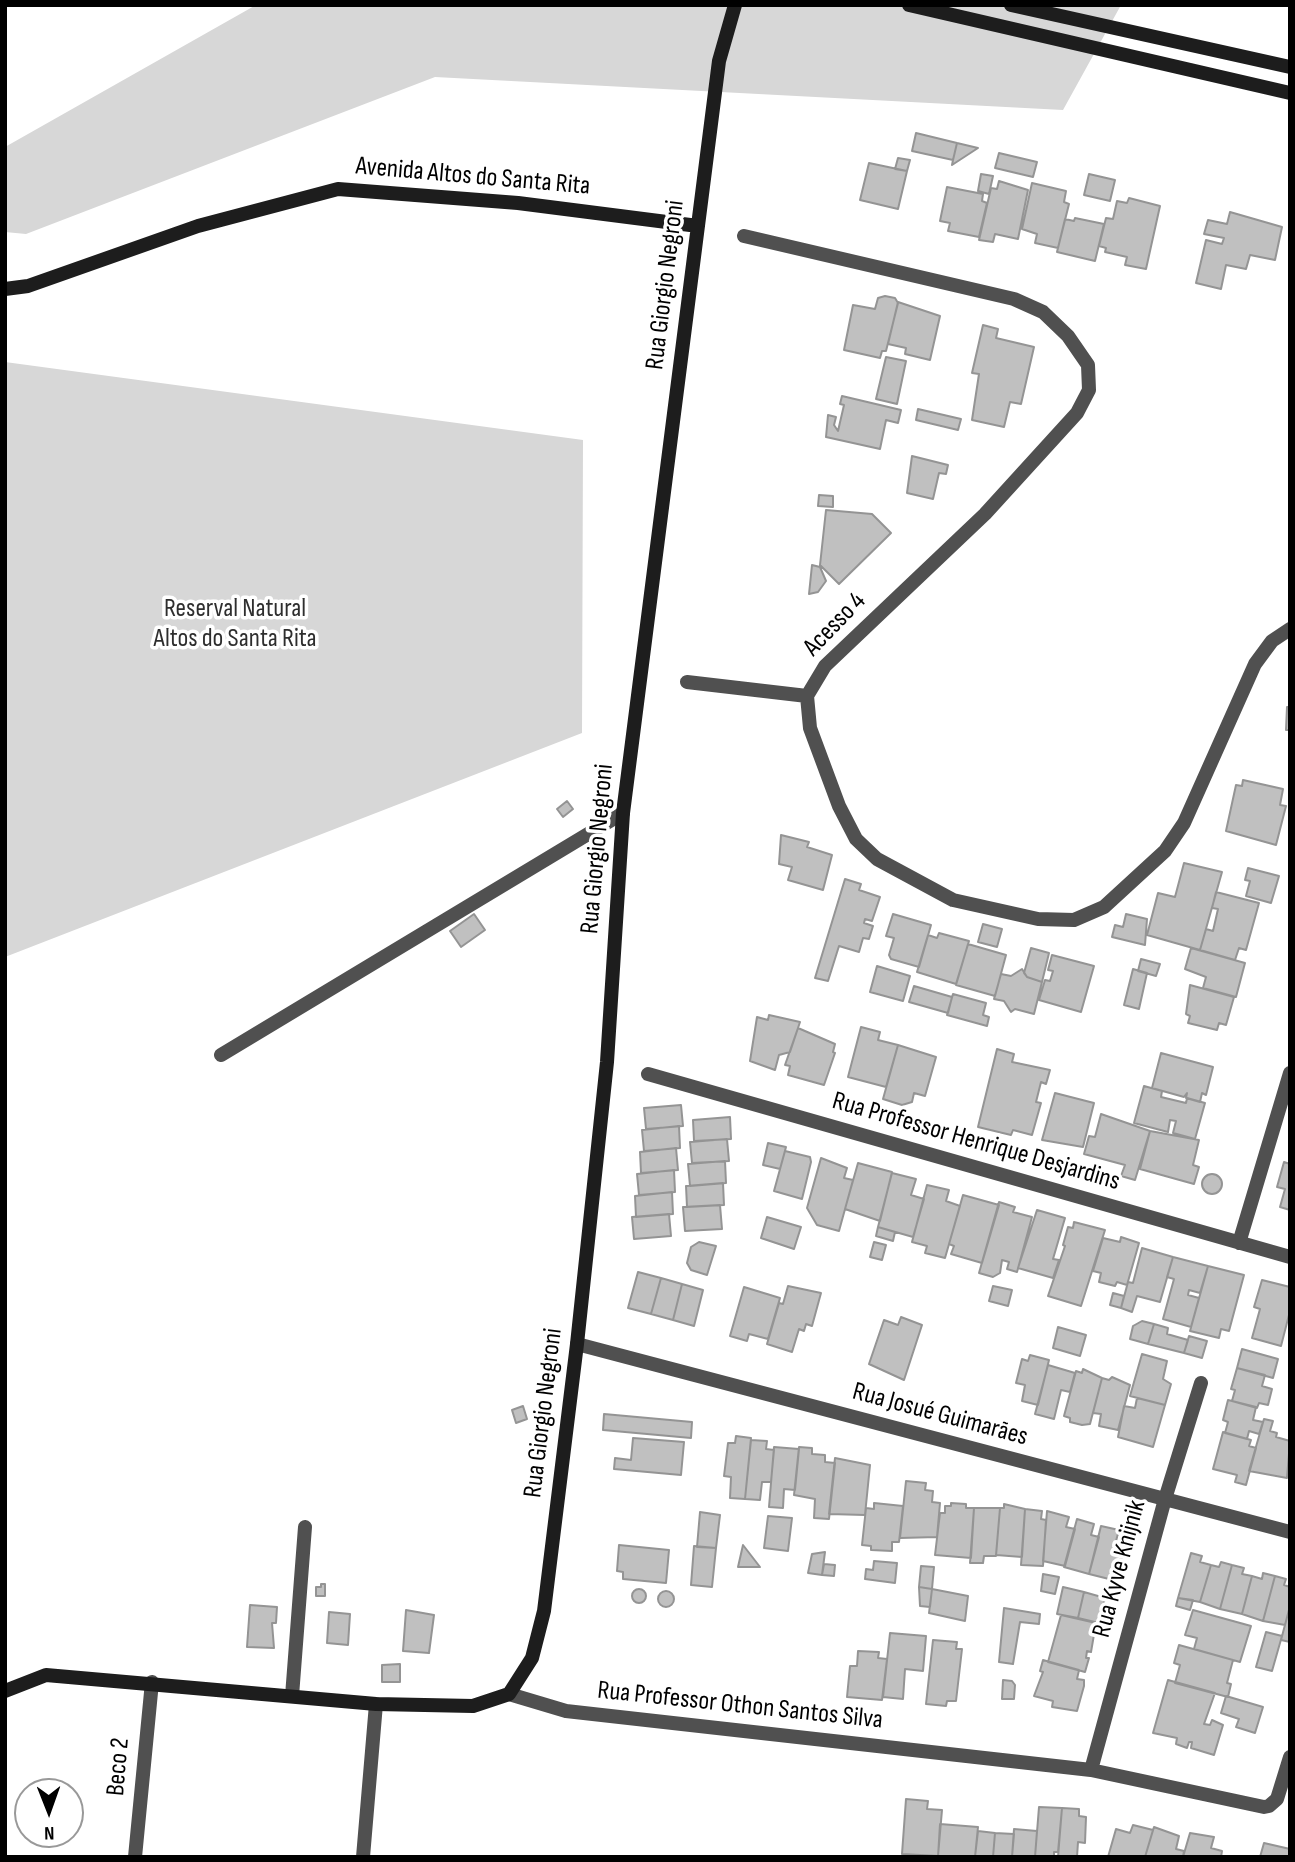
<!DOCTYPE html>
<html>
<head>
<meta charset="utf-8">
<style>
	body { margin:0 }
	#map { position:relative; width:1295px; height:1862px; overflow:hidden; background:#fff; font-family:"Sofia Sans Condensed",sans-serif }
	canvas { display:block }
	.frame { position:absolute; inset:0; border:7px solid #000; pointer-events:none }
	.north { position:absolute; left:14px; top:1778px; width:70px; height:70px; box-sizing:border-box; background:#fff; border:2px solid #999; border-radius:50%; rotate:179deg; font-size:19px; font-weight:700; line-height:28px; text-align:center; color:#000 }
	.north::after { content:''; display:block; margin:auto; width:24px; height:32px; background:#000; clip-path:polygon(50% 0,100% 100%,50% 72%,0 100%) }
</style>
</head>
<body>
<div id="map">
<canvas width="1295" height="1862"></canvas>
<div class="frame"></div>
<div class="north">N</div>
</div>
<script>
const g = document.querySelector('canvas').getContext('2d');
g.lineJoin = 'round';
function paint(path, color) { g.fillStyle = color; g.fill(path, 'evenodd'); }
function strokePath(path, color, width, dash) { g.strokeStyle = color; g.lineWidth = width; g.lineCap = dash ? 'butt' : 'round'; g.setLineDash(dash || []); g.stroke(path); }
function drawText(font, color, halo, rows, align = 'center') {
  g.font = font + ' "Sofia Sans Condensed",sans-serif'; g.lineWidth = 7; g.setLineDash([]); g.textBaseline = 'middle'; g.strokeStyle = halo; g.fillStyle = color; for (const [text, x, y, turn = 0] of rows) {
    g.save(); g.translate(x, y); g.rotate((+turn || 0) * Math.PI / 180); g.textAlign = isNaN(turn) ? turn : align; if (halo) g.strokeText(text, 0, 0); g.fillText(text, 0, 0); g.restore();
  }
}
const green = new Path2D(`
	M256,5H1121L1063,110L435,77L26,234L5,232V147Z
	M5,362L583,440L582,733L5,957Z`);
const building = new Path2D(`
	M916,133L957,143L953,160L912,151Z
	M957,143L978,148L952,165L953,160Z
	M999,153L1037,162L1033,177L995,168Z
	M898,158L910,160L907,171L895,169Z
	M869,163L907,171L898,209L860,200Z
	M981,174L993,176L989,194L978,191Z
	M1089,174L1115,180L1110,201L1084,195Z
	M999,181L1028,190L1018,239L995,234L993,242L979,240L991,188L997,189Z
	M1032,183L1066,191L1064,202L1069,204L1058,248L1035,243L1037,234L1022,229Z
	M947,187L983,194L982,201L987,203L979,237L948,231L950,223L940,221Z
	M1129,198L1160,206L1146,269L1125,265L1127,257L1105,252L1106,248L1099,246L1106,218L1113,219L1117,201L1127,203Z
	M1230,212L1282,227L1275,260L1250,255L1246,269L1226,265L1221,289L1196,283L1206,240L1222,244L1224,238L1204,234L1208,220L1227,224Z
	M1075,218L1104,224L1095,261L1057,252L1065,219L1074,221Z
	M885,296L895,298L898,303L886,351H882L880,358L844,350L853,305L875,309L878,298Z
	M898,302L940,316L930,360L905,354L906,348L888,344Z
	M983,325L998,329L996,338L1034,347L1021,404L1010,402L1004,427L972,420L979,374L972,373Z
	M886,357L906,361L897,404L876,399Z
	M842,396L901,410L898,423L886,420L880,449L826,437L828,415L836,417L834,425L838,431L844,405L840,404Z
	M918,409L961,419L958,430L916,420Z
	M912,456L948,465L946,474L939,473L933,499L907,493Z
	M819,495L833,496V507L818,506Z
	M826,510L872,514L891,533L839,584L820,565Z
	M812,565L820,567L826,581L818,592L809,594Z
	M1287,707H1290V730H1286Z
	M1243,780L1283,789L1280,805L1286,806L1276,845L1226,831L1236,785L1242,786Z
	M567,801L573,809L563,817L557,809Z
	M781,835L809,842L807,847L832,855L823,890L788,880L792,867L779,864Z
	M1184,863L1222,872L1200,950L1147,935L1158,893L1175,897Z
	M1248,868L1279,876L1271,903L1246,896L1250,881L1245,880Z
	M845,879L861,884L859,890L880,897L872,921L865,919L864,923L873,926L869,939L863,938L859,952L839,946L828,981L815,978Z
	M1216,892L1259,903L1246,950L1239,948L1235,960L1200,950L1206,929L1213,931L1218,909L1212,908Z
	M474,914L485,930L461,947L450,931Z
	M893,914L931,925L919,967L891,959L889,955L894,938L886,936Z
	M1126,914L1147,919L1145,945L1112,937L1115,925L1123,927Z
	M983,924L1002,929L997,947L978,942Z
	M939,933L969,941L956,984L917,972L928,935L937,938Z
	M968,944L1006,955L995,996L956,985Z
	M1031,948L1049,953L1042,982L1027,977L1024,973Z
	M1191,948L1245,963L1236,997L1203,988L1206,977L1185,969Z
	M1052,955L1094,966L1081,1012L1039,1000L1045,980L1050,981L1053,971L1048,970Z
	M1141,959L1160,964L1156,976L1138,971Z
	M877,966L910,976L903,1001L870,992Z
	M1022,969L1027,977L1042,982L1034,1014L1015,1009L1011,1012L1004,1001L994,999L1001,974L1011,976Z
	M1133,969L1147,973L1139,1009L1124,1005Z
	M1190,985L1234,997L1226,1025L1219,1023L1217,1030L1188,1023L1190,1016L1186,1014Z
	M914,986L952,997L948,1013L909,1002Z
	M953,994L986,1003L983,1015L989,1017L987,1026L947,1015Z
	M769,1015L800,1022L790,1052L779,1055L775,1070L750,1061L757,1017L768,1020Z
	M861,1027L880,1032L878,1040L898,1045L886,1087L848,1077Z
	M798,1028L835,1044L833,1052L835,1053L824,1085L788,1075L790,1066L785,1065Z
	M898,1045L936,1057L925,1096L914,1093L912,1102L902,1105L883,1099Z
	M997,1049L1014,1054L1012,1062L1050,1070L1046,1084L1041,1082L1036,1102L1041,1103L1032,1135L1013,1130L1011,1135L978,1127Z
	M1161,1053L1213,1067L1206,1095L1202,1093L1200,1102L1186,1098L1187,1093L1184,1097L1152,1088Z
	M1144,1086L1162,1091L1161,1097L1186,1103L1187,1098L1205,1103L1195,1139L1173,1133L1176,1121L1170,1120L1168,1132L1134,1123Z
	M1055,1093L1094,1103L1083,1147L1042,1140Z
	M681,1105L683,1126L646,1129L644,1108Z
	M1101,1114L1150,1131L1135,1180L1121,1176L1125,1165L1084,1154L1089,1136L1095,1137Z
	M730,1117L731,1139L694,1141L693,1120Z
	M679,1126L680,1148L644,1151L642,1130Z
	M1150,1131L1199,1140L1193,1165L1199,1167L1194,1184L1140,1169Z
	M727,1139L729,1161L692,1163L690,1142Z
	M768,1143L786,1147L780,1169L763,1165Z
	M676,1148L678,1170L641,1173L640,1152Z
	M785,1151L810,1157L811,1162L802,1199L774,1191Z
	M821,1158L847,1168L844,1178L853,1180L839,1231L817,1225L807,1208Z
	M725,1161L726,1183L690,1186L688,1164Z
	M1284,1162L1290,1164V1210L1280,1207L1285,1189L1277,1187Z
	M858,1163L892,1172L880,1221L845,1209Z
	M674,1170L675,1192L639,1195L637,1174Z
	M892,1173L916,1179L911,1195L924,1199L913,1237L878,1227Z
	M1202 1184a10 10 0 1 1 20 0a10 10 0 1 1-20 0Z
	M723,1183L724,1205L687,1207L686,1186Z
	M927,1185L949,1190L946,1201L960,1206L945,1258L925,1253L927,1246L912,1242Z
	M672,1192L673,1214L636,1217L635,1196Z
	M963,1195L999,1205L982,1263L951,1254L954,1246L949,1244Z
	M999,1202L1015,1207L1013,1212L1032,1217L1017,1272L1007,1269L1009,1262L1002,1260L1000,1273L993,1277L979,1273Z
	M720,1205L722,1229L685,1231L683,1207Z
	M1037,1210L1065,1218L1053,1259L1059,1260L1053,1278L1018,1268Z
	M669,1214L671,1236L634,1239L632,1217Z
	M767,1217L801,1227L794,1249L761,1238Z
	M1074,1222L1105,1230L1081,1306L1048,1296L1065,1246L1063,1245L1068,1227L1073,1228Z
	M878,1227L895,1232L893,1241L876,1236Z
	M1121,1237L1139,1243L1127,1285L1117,1282L1115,1286L1099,1282L1101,1273L1093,1271L1103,1238L1120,1242Z
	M699,1242L716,1246L707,1275L691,1270L687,1263L691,1247Z
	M874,1242L886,1245L882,1260L870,1257Z
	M1142,1248L1173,1257L1160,1302L1137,1296L1132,1312L1121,1308L1128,1282L1133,1283Z
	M1173,1257L1208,1266L1200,1293L1189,1290L1188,1295L1199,1298L1191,1327L1163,1319L1174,1279L1167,1277Z
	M1208,1266L1244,1275L1229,1331L1221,1329L1219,1338L1190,1331Z
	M638,1272L661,1278L651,1314L628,1308Z
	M661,1278L682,1284L673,1320L651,1314Z
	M1262,1280L1290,1287V1311L1281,1346L1252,1338L1260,1309L1254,1307Z
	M682,1284L703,1290L694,1326L673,1320Z
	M788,1286L821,1293L812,1326L806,1324L804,1331L799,1329L792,1352L767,1344L779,1303L783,1304Z
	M993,1286L1012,1290L1008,1306L989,1301Z
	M744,1287L780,1298L768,1339L749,1334L747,1341L730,1336Z
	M1113,1293L1124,1296L1121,1308L1110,1305Z
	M901,1317L922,1325L904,1380L869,1364L884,1320L898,1325Z
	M1142,1321L1154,1324L1148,1344L1130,1339L1133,1326Z
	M1154,1324L1168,1328L1167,1334L1188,1340L1184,1353L1148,1344Z
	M1058,1327L1086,1335L1080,1356L1053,1348Z
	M549,1332L558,1333L557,1345L549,1344Z
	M1189,1336L1207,1341L1202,1358L1184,1353Z
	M1242,1349L1278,1359L1273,1378L1237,1368Z
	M1142,1354L1167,1361L1163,1379L1171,1384L1165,1405L1130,1396Z
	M1030,1355L1049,1360L1038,1405L1022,1401L1025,1385L1016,1383L1022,1359L1028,1361Z
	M1048,1365L1075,1373L1070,1392L1061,1390L1054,1419L1035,1414Z
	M1237,1368L1265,1375L1262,1386L1272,1389L1268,1405L1259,1403L1257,1408L1232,1401L1235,1390L1231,1389Z
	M1083,1369L1102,1378L1090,1424L1082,1425L1070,1422V1418L1064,1416L1076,1371L1082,1373Z
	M1112,1377L1130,1385L1118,1430L1099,1426L1101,1414L1093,1413L1102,1378L1109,1380Z
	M1137,1398L1165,1405L1153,1447L1118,1437L1124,1406L1135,1408Z
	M1228,1400L1256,1407L1253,1420L1263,1422L1259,1434L1249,1431L1247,1439L1225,1433L1228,1422L1223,1420Z
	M523,1406L527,1419L516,1423L512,1410Z
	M604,1414L692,1422L691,1438L603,1430Z
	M1264,1419L1273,1421L1270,1431L1277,1433L1276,1437L1290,1441L1287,1478L1249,1471Z
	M1223,1432L1251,1440L1249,1446L1256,1448L1246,1485L1235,1482L1237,1475L1213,1469Z
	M736,1436L751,1438L745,1499L730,1498L731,1477L724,1476L728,1443H735Z
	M633,1438L684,1442L681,1475L614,1469L615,1458L631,1460Z
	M751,1440L767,1441L766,1449L774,1450L771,1482H762L760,1500L745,1499Z
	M774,1447L799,1449L795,1490L784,1489L783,1508L769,1507Z
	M799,1447L812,1448V1454L825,1455V1462L835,1463L829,1519L814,1518L815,1499L794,1495Z
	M835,1458L870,1465L865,1515L829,1514Z
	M906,1481L926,1483L925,1490L933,1491L932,1502L940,1503L937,1537L900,1538Z
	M874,1503L903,1506L899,1542H892V1551L871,1550V1546L862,1545L866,1508L874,1509Z
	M951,1503L966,1504V1508H974L971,1558L935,1555L940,1513H945V1506H951Z
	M1004,1504L1025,1509L1022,1557L996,1555L1000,1508H1004Z
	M974,1508H1000L996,1556H984L983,1563H970Z
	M1025,1509L1042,1511L1041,1519L1046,1520L1043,1566L1021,1565Z
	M1047,1511L1069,1517L1066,1527L1075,1529L1065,1566L1043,1561Z
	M700,1512L720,1515L716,1548L697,1547Z
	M768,1516L792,1518L788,1551L764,1548Z
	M1077,1519L1094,1524L1091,1535L1099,1537L1089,1574L1064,1567Z
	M1101,1526L1119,1530L1116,1541L1126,1544L1117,1581L1089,1574Z
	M619,1545L669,1550L666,1583L623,1579V1572L617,1571Z
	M743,1545L760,1567H738Z
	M694,1546L716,1548L712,1587L691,1585Z
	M825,1552L822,1575L808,1573L812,1554Z
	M1191,1553L1202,1556L1200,1562L1211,1565L1200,1602L1178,1598Z
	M874,1561L897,1563L895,1583L865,1579L866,1569L873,1570Z
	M1221,1562L1232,1565L1220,1609L1200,1602L1211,1565L1219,1567Z
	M824,1564L835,1565L834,1576L822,1575Z
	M1232,1565L1244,1568L1242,1574L1252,1576L1242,1614L1220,1609Z
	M921,1566L934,1567L932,1589L919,1587Z
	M1263,1573L1275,1576L1263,1621L1242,1614L1252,1576L1262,1579Z
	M1043,1574L1059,1577L1055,1594L1041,1591Z
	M1275,1576L1286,1579L1284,1585L1290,1587V1606L1285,1625L1263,1621Z
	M321,1584H325V1596H316V1587H321Z
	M919,1587L932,1589L930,1607L920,1606Z
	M1063,1587L1084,1592L1078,1618L1057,1614Z
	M632 1596a7 7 0 1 1 14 0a7 7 0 1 1-14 0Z
	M932,1589L968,1596L965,1621L929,1613Z
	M658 1599a8 8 0 1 1 16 0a8 8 0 1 1-16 0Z
	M1084,1592L1105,1598L1099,1623L1078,1618Z
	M1178,1598L1193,1600L1190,1610L1176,1606Z
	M250,1605L277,1607L276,1623H272L274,1648L247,1647Z
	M1290,1606V1642L1281,1640Z
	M1004,1608L1040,1614L1039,1624L1020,1622L1013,1664L999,1662Z
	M406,1610L434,1615L429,1653L403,1651Z
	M1193,1610L1251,1626L1240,1662L1194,1649L1197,1638L1185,1635Z
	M329,1612L350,1614L348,1645L327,1643Z
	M1061,1615L1096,1623L1091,1652L1087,1651L1086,1658H1089L1085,1672L1048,1662Z
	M1266,1632L1282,1636L1272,1671L1256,1667Z
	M890,1633L926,1636L923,1671L905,1669L903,1699L883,1697Z
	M933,1640L957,1642L956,1649H962L956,1701H947L946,1706L926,1704Z
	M1179,1645L1233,1660L1227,1683L1231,1684L1228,1697L1175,1683L1180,1665L1174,1663Z
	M858,1651L879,1652L878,1658L887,1659L882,1700L847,1697L850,1666H857Z
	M1043,1660L1079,1670L1077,1679L1084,1680V1686L1077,1711L1052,1707L1053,1701L1034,1696L1043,1672L1040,1671Z
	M400,1664V1682H382V1665Z
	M1003,1680L1012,1681L1015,1685L1014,1699H1002Z
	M1168,1680L1215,1693L1204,1724L1210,1725L1212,1720L1223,1725L1214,1755L1191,1748L1192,1742H1189L1187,1748L1176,1744L1177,1738L1153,1733Z
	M1226,1696L1263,1707L1255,1733L1236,1727L1239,1719L1221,1713Z
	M906,1799L928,1801L927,1809L942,1810L938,1856L902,1854Z
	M1039,1807L1062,1808L1058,1852H1054V1857H1035Z
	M1062,1808L1079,1809V1816L1086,1817L1085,1843L1078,1842L1077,1857H1058Z
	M940,1824L978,1827L975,1857H938Z
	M1133,1825L1153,1830L1145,1857H1108L1116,1829L1130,1833Z
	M1154,1827L1179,1836L1176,1849L1184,1851L1183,1857H1145Z
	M1014,1829L1037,1831L1035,1857H1012Z
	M978,1831L995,1833L993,1857H975Z
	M995,1833L1014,1834L1012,1857H993Z
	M1190,1833L1214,1837L1211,1848L1222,1851L1221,1857H1183Z
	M1264,1843L1290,1849V1857H1260Z`);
const street = new Path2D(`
	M744,236L1014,299L1043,312L1068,336L1088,365L1089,390L1077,413L985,514L825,666L807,696L810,728L839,806L856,839L877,859L953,900L1038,919L1074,920L1104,907L1165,851L1184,823L1255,664L1272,641L1290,629
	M687,682L807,696
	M221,1055L623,813
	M648,1074L1290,1257
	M1239,1243L1290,1073
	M577,1344L1290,1532
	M509,1694L566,1711L1091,1770L1264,1807L1269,1806L1277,1799L1290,1757
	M292,1696L305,1527
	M1091,1770L1165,1499L1201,1383
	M135,1857L152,1682
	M363,1857L376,1704`);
const secondary = new Path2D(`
	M909,5L1290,93
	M1011,5L1290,67
	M5,289L28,286L198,226L338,189L518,203L698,226
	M5,1691L46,1675L376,1704L473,1706L509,1694L532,1658L544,1611L577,1344L607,1062L623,813L719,61L735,5`);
const streetNames = [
	["Avenida Altos do Santa Rita",473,177,5],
	["Rua Giorgio Negroni",666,285,-83],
	["Acesso 4",835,625,-46],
	["Rua Giorgio Negroni",598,849,-85],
	["Rua Professor Henrique Desjardins",976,1142,16],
	["Rua Giorgio Negroni",544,1413,-83],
	["Rua Josué Guimarães",940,1415,15],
	["Rua Kyve Knijnik",1120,1569,-75],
	["Rua Professor Othon Santos Silva",740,1706,6],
	["Beco 2",119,1767,-85]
];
const parkNames = [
	["Reserval Natural",235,609],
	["Altos do Santa Rita",235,639]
];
paint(green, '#d7d7d7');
paint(building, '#c0c0c0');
strokePath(building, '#949494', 2);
strokePath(street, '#505050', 14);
strokePath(secondary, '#1d1d1d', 14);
drawText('26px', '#000', '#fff', streetNames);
drawText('26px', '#2e2e2e', '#fff', parkNames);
</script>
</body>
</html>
